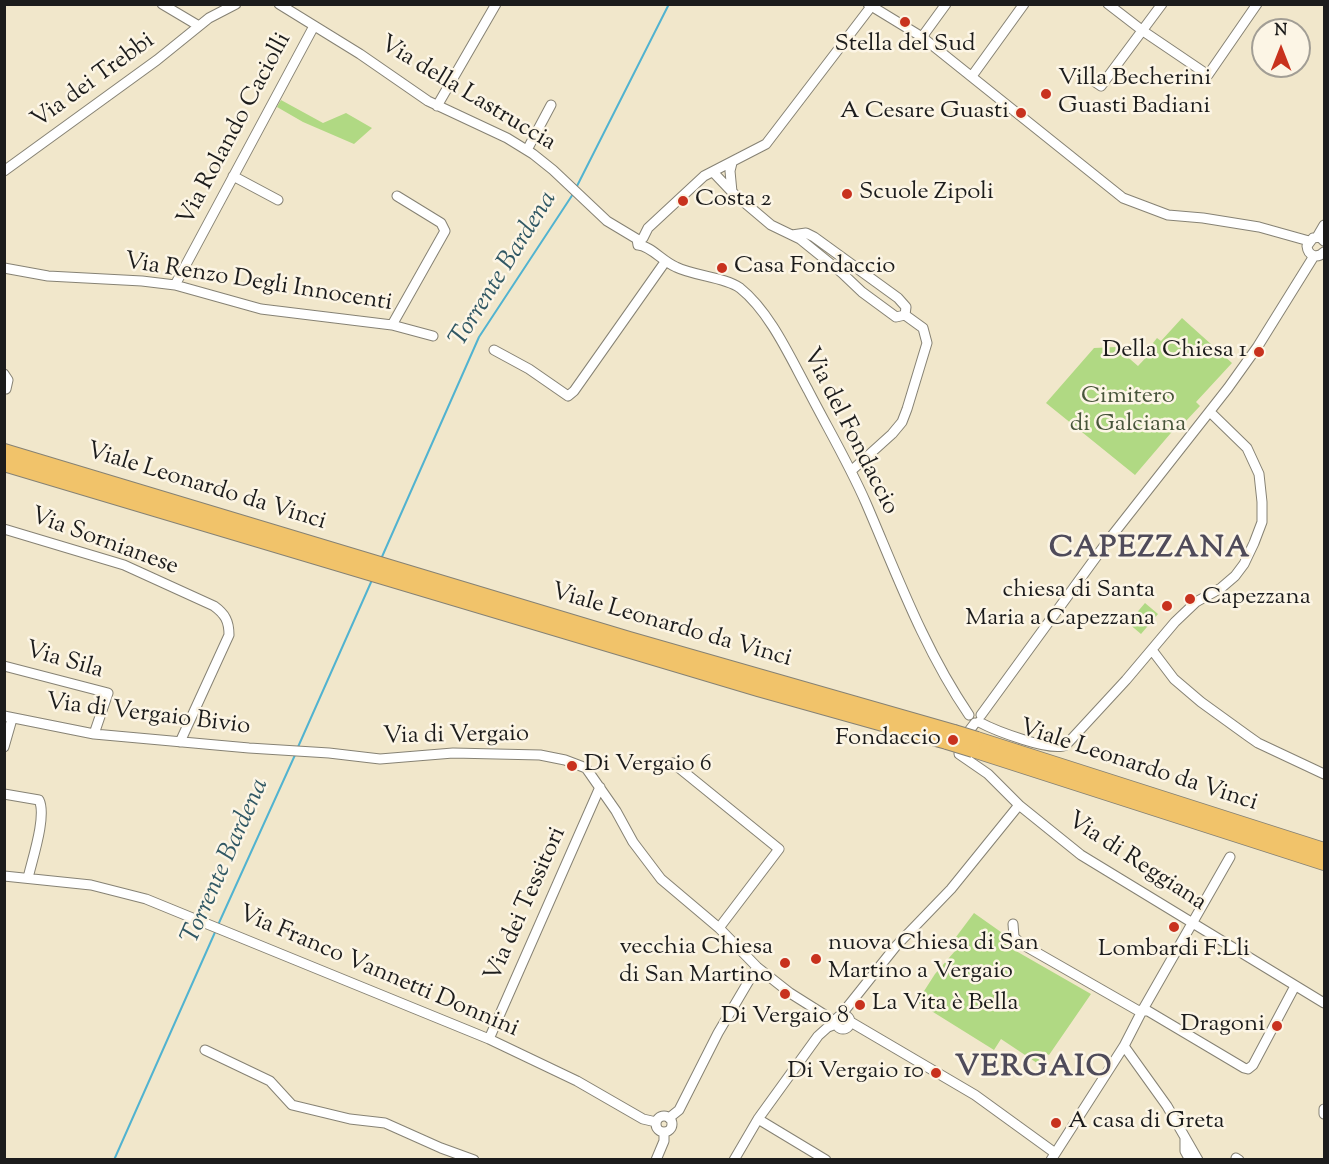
<!DOCTYPE html>
<html>
<head>
<meta charset="utf-8">
<style>
	body { margin:0 }
	#map { position:relative; width:1329px; height:1164px; overflow:hidden; background:#f1e7cb; font-family:"Sorts Mill Goudy",serif }
	canvas { display:block }
	.frame { position:absolute; inset:0; border:6px solid #1c1c1c; pointer-events:none }
	.north { position:absolute; left:1251px; top:18px; width:60px; height:60px; box-sizing:border-box; background:#fcf5e5; border:2px solid #a29e95; border-radius:50%; rotate:0deg; font-size:16px; font-weight:700; line-height:24px; text-align:center; color:#1c1c1c }
	.north::after { content:''; display:block; margin:auto; width:21px; height:27px; background:#c8321e; clip-path:polygon(50% 0,100% 100%,50% 72%,0 100%) }
</style>
</head>
<body>
<div id="map">
<canvas width="1329" height="1164"></canvas>
<div class="frame"></div>
<div class="north">N</div>
</div>
<script>
const g = document.querySelector('canvas').getContext('2d');
g.lineJoin = 'round';
function paint(path, color) { g.fillStyle = color; g.fill(path, 'evenodd'); }
function strokePath(path, color, width, dash) { g.strokeStyle = color; g.lineWidth = width; g.lineCap = dash ? 'butt' : 'round'; g.setLineDash(dash || []); g.stroke(path); }
function drawText(font, color, halo, rows, align = 'center') {
  g.font = font + ' "Sorts Mill Goudy",serif'; g.lineWidth = 5; g.setLineDash([]); g.textBaseline = 'middle'; g.strokeStyle = halo; g.fillStyle = color; for (const [text, x, y, turn = 0] of rows) {
    g.save(); g.translate(x, y); g.rotate((+turn || 0) * Math.PI / 180); g.textAlign = isNaN(turn) ? turn : align; if (halo) g.strokeText(text, 0, 0); g.fillText(text, 0, 0); g.restore();
  }
}
const green = new Path2D(`
	M281,100L323,123L346,113L372,128L354,144L303,122L277,107Z
	M1182,318L1232,363L1196,402L1200,406L1185,422L1182,420L1135,475L1046,403L1094,348L1116,347L1138,366L1156,347L1153,343L1157,338L1161,341Z
	M1145,603L1158,614L1141,634L1128,623Z
	M974,913L1008,937L1004,943L1016,951L1091,994L1049,1055L1045,1053L1037,1063L1001,1039L994,1050L917,1002L935,974L955,951L950,945Z`);
const stream = new Path2D(`
	M577,186L669,4
	M381,559L479,337L573,194
	M298,747L372,580
	M218,925L295,755
	M114,1160L216,930`);
const minor = new Path2D(`
	M162,4L199,26
	M279,4L360,54L428,101L507,138L533,154L553,170L607,221L637,239L638,245C651,246 662,261 676,267C694,276 725,277 740,288C770,312 790,357 808,390C827,427 849,464 866,503C897,575 924,649 969,715
	M868,4L922,37L1123,198L1168,215L1203,218L1259,227L1309,241
	M1108,4L1143,31L1208,75L1257,4
	M922,37L946,4
	M972,76L1024,4
	M1089,78L1101,86L1162,4
	M437,106L496,4
	M527,150L551,105
	M732,163L730,171L732,192
	M4,171L157,60L209,18L236,4
	M713,172L732,192L771,225L800,239L842,273L862,292L896,317L905,315
	M233,176L278,200
	M792,235L806,233L814,237L898,298L906,307L905,315
	M1317,237L1324,225
	M643,238L648,228L704,176L766,144L873,4
	M1324,241L1320,237L1313,238L1307,246C1308,256 1317,259 1324,252
	M4,268L48,276L142,281L175,285L261,309L392,325L433,336
	M175,285L314,26
	M392,325L445,231L441,223L397,196
	M494,350L529,369L568,396L574,391L665,262
	M4,374L8,380L6,389
	M851,471L892,434L902,422L907,409L927,343L923,328L905,315
	M4,529L124,565L214,606C225,614 229,621 229,635L180,742
	M1152,650L1174,679L1201,702L1248,736L1258,743L1324,774
	M4,666L108,693L94,734
	M981,715L1107,542L1228,388L1258,346L1314,256
	M4,716L94,734L249,748L329,753L380,759L453,753L540,755L565,760L586,768L616,811L633,842L661,879L719,928L757,967L790,993L836,1022
	M979,722C994,730 1052,753 1066,745L1126,680L1175,622L1196,602L1221,588L1235,576L1244,564L1254,543L1262,522V502L1259,474L1247,448L1210,412
	M975,723C968,732 959,743 959,754L988,774L1019,805L1081,855L1324,1003
	M4,747L12,719
	M673,763L779,849L719,928
	M4,794L39,800C47,816 32,860 28,878
	M4,876L91,885L146,899L489,1039L577,1081L643,1119L656,1122
	M1013,924L1014,937L1020,943L1137,1010L1148,1011L1244,1068L1248,1069L1253,1065L1295,986
	M841,1015L896,946L951,889L1019,805
	M836 1022a7 7 0 1 1 14 0a7 7 0 1 1-14 0Z
	M849,1021L975,1095L1055,1153
	M489,1039L600,787
	M1124,1046L1167,1106L1198,1160
	M205,1050L270,1081L292,1105L350,1119L385,1123L441,1148L474,1160
	M1324,1109V1114
	M656 1124a8 8 0 1 1 16 0a8 8 0 1 1-16 0Z
	M669,1118L679,1110L718,1033L757,967
	M758,1119L826,1160
	M1185,1138V1151L1190,1160
	M1236,1158L1239,1160
	M656,1160L664,1141V1132
	M734,1160L758,1119L818,1036L828,1027L836,1024
	M1051,1160L1124,1046L1142,1011L1230,857`);
const highway = new Path2D(`
	M4,451L629,639L954,732
	M4,464L758,689L947,742
	M977,739L1324,850
	M973,750L1324,863`);
const highwayBridge = new Path2D(`
	M954,732L977,739
	M947,742L973,750`);
const markers = [
	[905,22,6,"#c8321e"],
	[1046,94,6,"#c8321e"],
	[1021,113,6,"#c8321e"],
	[847,194,6,"#c8321e"],
	[683,201,6,"#c8321e"],
	[722,268,6,"#c8321e"],
	[1259,352,6,"#c8321e"],
	[1190,599,6,"#c8321e"],
	[1167,606,6,"#c8321e"],
	[953,740,6,"#c8321e"],
	[572,766,6,"#c8321e"],
	[1174,927,6,"#c8321e"],
	[816,959,6,"#c8321e"],
	[785,963,6,"#c8321e"],
	[785,994,6,"#c8321e"],
	[860,1005,6,"#c8321e"],
	[1277,1026,6,"#c8321e"],
	[936,1073,6,"#c8321e"],
	[1056,1123,6,"#c8321e"]
];
const poiNames = [
	["Stella del Sud",905,46,"center"],
	["Villa Becherini",1058,80],
	["Guasti Badiani",1058,108],
	["A Cesare Guasti",1009,113,"right"],
	["Scuole Zipoli",859,194],
	["Costa 2",695,201],
	["Casa Fondaccio",734,268],
	["Della Chiesa 1",1247,352,"right"],
	["chiesa di Santa",1155,592,"right"],
	["Maria a Capezzana",1155,620,"right"],
	["Capezzana",1202,599],
	["Fondaccio",941,740,"right"],
	["Di Vergaio 6",584,766],
	["nuova Chiesa di San",828,945],
	["Martino a Vergaio",828,973],
	["vecchia Chiesa",773,949,"right"],
	["di San Martino",773,977,"right"],
	["Lombardi F.Lli",1174,951,"center"],
	["La Vita è Bella",872,1005],
	["Di Vergaio 8",785,1018,"center"],
	["Dragoni",1265,1026,"right"],
	["Di Vergaio 10",924,1073,"right"],
	["A casa di Greta",1068,1123]
];
const streetNames = [
	["Via dei Trebbi",94,82,-36],
	["Via della Lastruccia",467,95,31],
	["Via Rolando Caciolli",236,130,-62],
	["Via Renzo Degli Innocenti",258,284,9],
	["Via del Fondaccio",849,432,63],
	["Viale Leonardo da Vinci",206,488,17],
	["Via Sornianese",104,543,20],
	["Viale Leonardo da Vinci",671,627,16],
	["Via Sila",64,662,16],
	["Via di Vergaio Bivio",148,716,7],
	["Via di Vergaio",456,737,-1],
	["Viale Leonardo da Vinci",1138,767,18],
	["Via di Reggiana",1136,863,33],
	["Via dei Tessitori",527,905,-66],
	["Via Franco Vannetti Donnini",378,973,23]
];
const parkNames = [
	["Cimitero",1128,398],
	["di Galciana",1128,426]
];
const waterNames = [
	["Torrente Bardena",505,270,-58],
	["Torrente Bardena",227,862,-66]
];
const districtNames = [
	["CAPEZZANA",1150,551],
	["VERGAIO",1034,1070]
];
paint(green, '#b0d983');
strokePath(stream, '#51b3d0', 2);
strokePath(minor, '#868274', 11);
strokePath(highway, '#868274', 16);
strokePath(minor, '#fff', 9);
strokePath(highway, '#f1c36a', 14);
strokePath(highwayBridge, '#868274', 16, []);
strokePath(highwayBridge, '#f1c36a', 14);
for (const [x, y, r, color] of markers) { const dot = new Path2D(); dot.arc(x, y, r, 0, 2 * Math.PI); g.fillStyle = color; g.fill(dot); strokePath(dot, '#fcf5e5', 2); }
drawText('24px', '#1c1c1c', '#fcf5e5', poiNames, 'left');
drawText('24px', '#1c1c1c', '#fcf5e5', streetNames);
drawText('24px', '#48553b', '#fcf5e5', parkNames);
drawText('italic 26px', '#315864', '#fcf5e5', waterNames);
g.letterSpacing = '1.5px';
drawText('bold 30px', '#4f4b5a', '#fcf5e5', districtNames);
g.letterSpacing = '0px';
</script>
</body>
</html>
